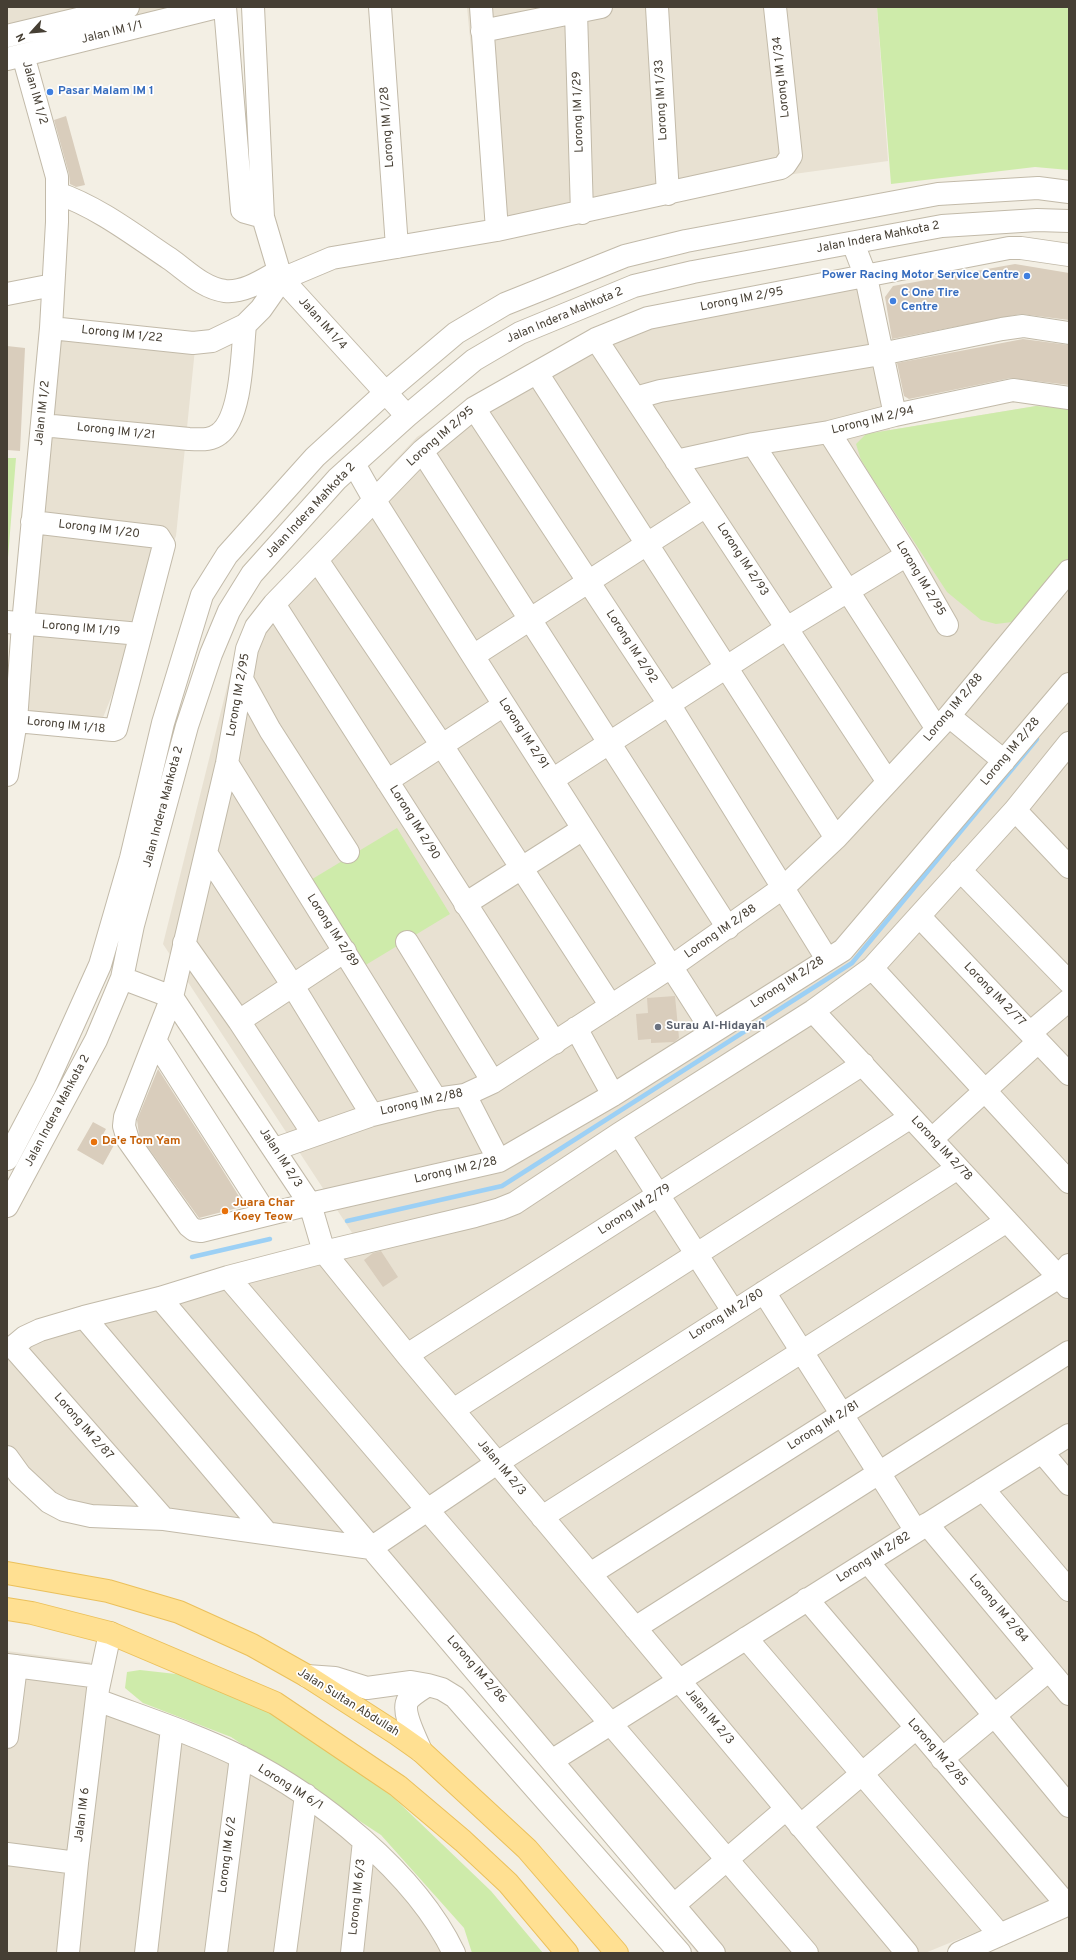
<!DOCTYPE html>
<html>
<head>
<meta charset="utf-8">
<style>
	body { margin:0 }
	#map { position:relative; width:1076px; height:1960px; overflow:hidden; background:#f3efe4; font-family:Overpass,sans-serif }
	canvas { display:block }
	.frame { position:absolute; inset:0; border:8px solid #463f34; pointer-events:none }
	.north { position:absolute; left:12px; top:12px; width:40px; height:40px; -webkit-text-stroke:3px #fff; paint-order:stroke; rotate:243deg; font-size:11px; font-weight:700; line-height:16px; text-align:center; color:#463f34 }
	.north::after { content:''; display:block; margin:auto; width:14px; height:18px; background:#463f34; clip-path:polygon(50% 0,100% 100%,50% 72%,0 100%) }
</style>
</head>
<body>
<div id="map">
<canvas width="1076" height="1960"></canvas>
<div class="frame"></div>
<div class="north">N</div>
</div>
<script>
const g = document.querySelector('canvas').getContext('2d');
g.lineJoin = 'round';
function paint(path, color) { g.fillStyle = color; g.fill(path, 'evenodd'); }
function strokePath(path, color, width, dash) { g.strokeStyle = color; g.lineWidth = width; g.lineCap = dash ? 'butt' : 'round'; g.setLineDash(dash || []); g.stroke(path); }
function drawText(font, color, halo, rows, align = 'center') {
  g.font = font + ' Overpass,sans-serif'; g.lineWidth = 3.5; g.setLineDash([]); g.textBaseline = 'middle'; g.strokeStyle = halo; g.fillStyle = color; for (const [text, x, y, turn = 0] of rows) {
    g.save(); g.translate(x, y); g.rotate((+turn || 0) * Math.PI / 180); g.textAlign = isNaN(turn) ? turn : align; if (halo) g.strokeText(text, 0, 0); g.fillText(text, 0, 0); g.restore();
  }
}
const residential = new Path2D(`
	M7,7H170L7,48Z
	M467,7H877L888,161L765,178L489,234Z
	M855,273L890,430L1036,406L1069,409V1894L925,1953H697L371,1553L54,1517L7,1462V1357L24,1342L364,1251L163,944L229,679L244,631L372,485L417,437L473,400L594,331Z
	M54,324L196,339L176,536L100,725L19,717Z
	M7,1651L90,1662L88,1700L163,1728L297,1795L355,1841L414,1903L444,1953H7Z`);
const green = new Path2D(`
	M877,7H1069V170L1035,167L891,184Z
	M1036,406L1069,409V559L1020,621L996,624L981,620L947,592L873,479L861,460L856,444L866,434Z
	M7,458H16L7,570Z
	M397,828L450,914L364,966L309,881Z
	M140,1670L185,1675L273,1713L393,1797L491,1891L543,1953H472L464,1928L381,1835L231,1737L143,1703L125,1688L127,1672Z`);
const stream = new Path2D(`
	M347,1221L502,1186L852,963L1037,739
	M192,1257L270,1239`);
const building = new Path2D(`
	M66,116L85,185L76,187L70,184L69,174L54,120Z
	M1015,264L1069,273V320L1021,314L892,339L885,297L893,286Z
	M1023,339L1069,345V385L1011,378L909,399L904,396L897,363Z
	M7,346L25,348L20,451L7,450Z
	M675,996L679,1038L674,1042L651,1043V1039L638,1040L636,1014L648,1013L647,998Z
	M158,1069L217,1161L245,1206L199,1218L139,1135L137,1120Z
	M93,1122L106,1129L101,1138L114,1145L103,1165L77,1150Z
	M381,1251L398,1277L383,1287L364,1260L373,1253Z`);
const minor = new Path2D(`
	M225,7L242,210L245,212L263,217
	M253,7L263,217L279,271L282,279L407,416
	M380,7L397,247
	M481,7L497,230
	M657,7L668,194
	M576,12L582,213
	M482,31L601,7
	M7,36L128,7
	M7,59L217,7
	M57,193C98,207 134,235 170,259C187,271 203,288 225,291C244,293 263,280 279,271
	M853,243L866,277L895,415
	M1069,255L1021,248H1009L648,318L596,339L474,408L422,451L274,604L256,627L247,649L227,763L172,997L125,1117L124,1126L128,1140L189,1226L194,1230L201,1231L310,1204L499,1161L613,1095L843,950L1069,684
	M7,294L53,285
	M51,328L193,343L212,341L245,325L261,309L282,279L332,258L497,230L781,168L785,165L791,156L775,7
	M596,339L888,782
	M537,373L836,838
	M635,398L660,391L881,354L1002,329L1023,326L1069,333
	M474,408L669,704L827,959
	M42,425L189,439C200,439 210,441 219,434C242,417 242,353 245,325
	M829,432L907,555L947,625
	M753,444L937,729
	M422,451L728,928
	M676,461L753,444L829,432L895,415L1013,390L1069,398
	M354,464L375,501L473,656L713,1032
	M317,560L441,744L611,1006
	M274,604L555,1043
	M7,622L140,634
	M473,656L706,506
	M243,681L270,730L348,852
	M949,716L1004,761
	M16,721L113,730L116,729L164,545L159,537L32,522
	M227,763L436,1099
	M7,775L16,721L23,624L51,328L57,222V177L23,55
	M552,780L787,628L907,555
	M387,781L504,705
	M1015,810L1069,867
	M206,853L293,986L372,1115
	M960,870L1069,982
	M465,904L583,829
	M919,916L1069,1074
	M407,942L493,1082
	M184,943L239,1021L314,1135
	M872,968L1069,1182
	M122,978L172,997L310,1204L324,1252L407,1355L907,1953
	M813,1011L1068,1287
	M239,1021L345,951
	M576,1028L613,1095
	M1030,1033L1069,1000
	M156,1042L266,1214
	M465,1095L499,1161
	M619,1134L733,1311
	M932,1139L1038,1042
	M275,1149L372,1115L436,1099L465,1095L493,1082L671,967L784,887L836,838L949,716L1069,571
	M7,1159L45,1087L100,965L131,858L163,723L202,595L227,555L315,457L385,393L456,333L505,304L625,256L686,241L938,194L1038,188L1069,192
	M7,1206L96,1040L122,978L133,925L187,726L211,654L229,611L252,574L337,479L407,416L474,360L520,333L634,286L693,272L942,226L1037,220L1069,221
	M228,1277L807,1953
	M764,1292L916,1531
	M160,1298L714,1953
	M84,1317L267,1533
	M407,1355L863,1064
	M453,1410L911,1117
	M1042,1452L1069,1484
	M7,1457L20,1475L49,1502L64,1510L91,1516L164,1519L371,1548
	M983,1489L1069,1590
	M542,1517L1007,1221
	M164,1519L13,1347L25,1337L40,1330L84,1317L160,1298L228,1277L324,1252L475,1216L500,1209L515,1203L619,1134L813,1011L872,968L1015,810L1069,743
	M927,1524L1069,1694
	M371,1548L497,1463L958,1168
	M868,1562L1069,1806
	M590,1574L1059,1277L1069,1265
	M807,1599L1067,1905
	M635,1628L1069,1352
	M746,1638L1000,1935
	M7,1665L100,1677
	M307,1676L335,1678L367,1688L411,1682L428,1685L442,1689L455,1697L680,1953
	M97,1700C145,1718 195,1734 241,1757C320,1797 415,1872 454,1953
	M7,1737L16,1666
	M421,1751C416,1738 401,1712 408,1700C413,1694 422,1689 428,1685
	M942,1759L1049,1670
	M553,1760L1069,1435
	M800,1826L916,1728
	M7,1854L77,1863
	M674,1905L786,1809
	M68,1953L77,1863L98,1689L110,1633
	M146,1953L172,1728
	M216,1953L241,1757
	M285,1953L306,1795
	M352,1953L364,1841
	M959,1953L1069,1904`);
const major = new Path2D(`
	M7,1573L108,1591L179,1612L252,1645L307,1676L397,1734L421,1751L527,1849L617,1953
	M7,1609L32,1613L110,1633L275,1703L398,1786L463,1841L508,1883L567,1953`);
const markers = [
	[50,92,4,"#3f7fe0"],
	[1027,276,4,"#3f7fe0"],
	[893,301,4,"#3f7fe0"],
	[658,1027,4,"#6b7280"],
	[94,1142,4,"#e8710a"],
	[225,1211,4,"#e8710a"]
];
const streetNames = [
	["Jalan IM 1/1",112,33,-14],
	["Lorong IM 1/34",782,77,-96],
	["Jalan IM 1/2",34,93,74],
	["Lorong IM 1/33",662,100,-93],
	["Lorong IM 1/29",579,112,-92],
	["Lorong IM 1/28",388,127,-94],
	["Jalan Indera Mahkota 2",878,238,-11],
	["Lorong IM 2/95",742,300,-11],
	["Jalan Indera Mahkota 2",565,316,-23],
	["Jalan IM 1/4",322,324,48],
	["Lorong IM 1/22",122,335,6],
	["Jalan IM 1/2",43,413,-84],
	["Lorong IM 2/94",873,421,-14],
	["Lorong IM 1/21",116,432,6],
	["Lorong IM 2/95",441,437,-41],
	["Jalan Indera Mahkota 2",311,511,-47],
	["Lorong IM 1/20",99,530,7],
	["Lorong IM 2/93",742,560,57],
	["Lorong IM 2/95",920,579,59],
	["Lorong IM 1/19",81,629,5],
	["Lorong IM 2/92",631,647,57],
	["Lorong IM 2/95",239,695,-80],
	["Lorong IM 2/88",954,708,-50],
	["Lorong IM 1/18",66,726,6],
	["Lorong IM 2/91",523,734,57],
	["Lorong IM 2/28",1011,752,-50],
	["Jalan Indera Mahkota 2",164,807,-75],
	["Lorong IM 2/90",414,823,58],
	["Lorong IM 2/89",332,931,57],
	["Lorong IM 2/88",721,932,-35],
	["Lorong IM 2/28",788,983,-33],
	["Lorong IM 2/77",994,995,46],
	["Lorong IM 2/88",422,1103,-13],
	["Jalan Indera Mahkota 2",58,1111,-62],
	["Lorong IM 2/78",941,1149,47],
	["Jalan IM 2/3",280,1158,57],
	["Lorong IM 2/28",456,1171,-13],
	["Lorong IM 2/79",635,1210,-33],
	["Lorong IM 2/80",727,1315,-32],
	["Lorong IM 2/81",824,1426,-32],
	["Lorong IM 2/87",83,1427,49],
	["Jalan IM 2/3",501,1468,50],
	["Lorong IM 2/82",874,1558,-32],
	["Lorong IM 2/84",998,1609,50],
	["Lorong IM 2/86",476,1670,49],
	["Jalan Sultan Abdullah",348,1703,32],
	["Jalan IM 2/3",709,1717,50],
	["Lorong IM 2/85",937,1753,49],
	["Lorong IM 6/1",290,1788,32],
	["Jalan IM 6",83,1815,-83],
	["Lorong IM 6/2",228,1855,-83],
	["Lorong IM 6/3",358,1897,-84]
];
const shopNames = [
	["Pasar Malam IM 1",58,92],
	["Power Racing Motor Service Centre",1019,276,"right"],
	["C One Tire",901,294],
	["Centre",901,308]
];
const worshipNames = [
	["Surau Al-Hidayah",666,1027]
];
const foodNames = [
	["Da'e Tom Yam",102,1142],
	["Juara Char",233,1204],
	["Koey Teow",233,1218]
];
paint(residential, '#e8e1d2');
paint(green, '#ceebaa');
strokePath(stream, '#9cd0f5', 4.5);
paint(building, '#d9cdbc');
strokePath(minor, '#c2baa9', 24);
strokePath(major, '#ebc05b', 24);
strokePath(minor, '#fff', 22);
strokePath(major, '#ffe092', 22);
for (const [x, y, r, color] of markers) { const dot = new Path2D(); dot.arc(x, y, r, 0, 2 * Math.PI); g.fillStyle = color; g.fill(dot); strokePath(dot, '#fff', 1.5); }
drawText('12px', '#463f34', '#fff', streetNames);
drawText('bold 12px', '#366cbe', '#fff', shopNames, 'left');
drawText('bold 12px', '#5b616d', '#fff', worshipNames, 'left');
drawText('bold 12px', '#c56008', '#fff', foodNames, 'left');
</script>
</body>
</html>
